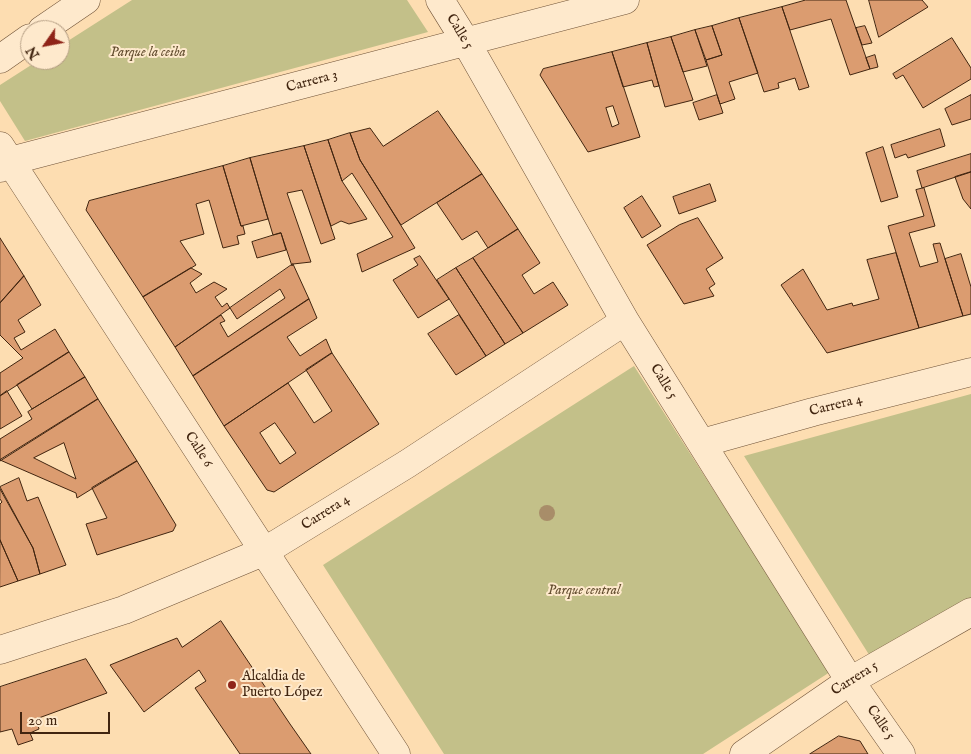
<!DOCTYPE html>
<html>
<head>
<meta charset="utf-8">
<style>
	body { margin:0 }
	#map { position:relative; width:971px; height:754px; overflow:hidden; background:#fdddb1; font-family:"IM FELL English",serif }
	canvas { display:block }
	.north { position:absolute; left:20px; top:20px; width:50px; height:50px; box-sizing:border-box; background:#fee9cc; border:1px solid #b29b81; border-radius:50%; rotate:237deg; font-size:14px; font-weight:700; line-height:20px; text-align:center; color:#412510 }
	.north::after { content:''; display:block; margin:auto; width:18px; height:22px; background:#8f2418; clip-path:polygon(50% 0,100% 100%,50% 72%,0 100%) }
	.scale { position:absolute; left:20px; top:712px; width:90px; height:22px; box-sizing:border-box; border:2px solid #412510; border-top:0; padding-left:6px; font-size:15px; line-height:18px; white-space:nowrap; color:#412510; -webkit-text-stroke:4px #fee9cc; paint-order:stroke }
</style>
</head>
<body>
<div id="map">
<canvas width="971" height="754"></canvas>
<div class="north">N</div>
<div class="scale">20 m</div>
</div>
<script>
const g = document.querySelector('canvas').getContext('2d');
g.lineJoin = 'round';
function paint(path, color) { g.fillStyle = color; g.fill(path, 'evenodd'); }
function strokePath(path, color, width, dash) { g.strokeStyle = color; g.lineWidth = width; g.lineCap = dash ? 'butt' : 'round'; g.setLineDash(dash || []); g.stroke(path); }
function drawText(font, color, halo, rows, align = 'center') {
  g.font = font + ' "IM FELL English",serif'; g.lineWidth = 4; g.setLineDash([]); g.textBaseline = 'middle'; g.strokeStyle = halo; g.fillStyle = color; for (const [text, x, y, turn = 0] of rows) {
    g.save(); g.translate(x, y); g.rotate((+turn || 0) * Math.PI / 180); g.textAlign = isNaN(turn) ? turn : align; if (halo) g.strokeText(text, 0, 0); g.fillText(text, 0, 0); g.restore();
  }
}
const green = new Path2D(`
	M132,0H407L428,32L25,141L0,101V85L39,60H60V46Z
	M634,366L830,672L703,754H444L323,565Z
	M971,394V599L873,661L744,456Z`);
const building = new Path2D(`
	M806,0H846L870,69L850,75L831,19L790,30L782,7Z
	M869,0H922L928,7L879,37Z
	M782,7L809,87L799,90L795,78L778,83L779,88L764,92L739,18Z
	M739,18L758,73L729,82L735,99L720,104L706,60L722,55L712,26Z
	M712,26L722,55L706,60L695,30Z
	M865,26L872,43L862,45L856,28Z
	M695,30L707,66L683,72L671,37Z
	M671,37L693,100L665,107L647,43Z
	M952,38L971,68V79L923,108L903,75L896,79L893,74Z
	M647,43L659,86L654,87L652,80L623,87L612,52Z
	M612,52L640,137L588,152L540,75L543,69ZM613,106L619,124L612,127L606,108Z
	M875,55L878,67L870,69L866,58Z
	M717,95L723,113L699,120L693,103Z
	M971,95V119L952,125L945,109Z
	M438,111L482,174L401,225L360,160L350,133L370,128L383,146Z
	M940,129L945,146L908,158L906,154L895,158L891,145Z
	M350,133L360,160L415,248L362,272L357,254L393,237L352,173L342,181L328,140Z
	M328,140L342,181L367,219L349,224L341,221L331,226L304,146Z
	M304,146L335,239L321,244L302,190L287,193L311,262L293,264L292,266L281,233L273,235L250,158Z
	M883,147L898,197L881,202L866,153Z
	M971,154V172L922,188L917,171Z
	M250,158L268,219L241,226L223,166Z
	M223,166L241,226H243L245,234L237,236L239,244L223,248L209,200L196,204L204,234L180,241L196,265L143,297L86,210L89,201Z
	M971,172V209L963,199L955,177Z
	M482,174L518,229L488,248L477,231L462,240L437,203Z
	M710,184L716,201L679,214L673,197Z
	M924,188L935,226L909,233L920,267L938,262L933,244L940,243L963,316L919,328L888,226L924,216L916,190Z
	M642,196L661,226L642,238L624,208Z
	M698,218L723,258L706,269L715,284L709,288L714,296L684,304L647,245L679,225Z
	M518,229L540,263L522,275L534,294L553,282L568,305L523,333L473,258Z
	M281,233L286,250L257,258L252,242Z
	M0,238L24,276L0,303Z
	M896,253L919,328L827,353L781,285L803,269L827,310L852,303L853,306L879,299L867,260Z
	M961,254L971,287V314L963,316L945,259Z
	M420,256L449,299L418,318L393,280L418,265L414,259Z
	M473,258L523,333L505,344L456,268Z
	M293,264L309,299L193,376L175,347L221,315L225,321L220,323L228,337L285,298L280,289L237,319L230,308Z
	M191,268L202,274L190,283L196,293L214,282L227,289L215,297L222,307L227,303L230,308L175,347L143,297Z
	M456,268L505,344L486,356L437,280Z
	M24,276L41,305L18,320L25,332L14,338L21,350L55,329L69,352L0,396V373L23,358L0,335V303Z
	M309,299L317,318L287,337L300,356L326,339L332,353L224,426L193,376Z
	M459,315L486,356L456,375L428,334Z
	M69,352L85,377L32,409L17,385Z
	M332,353L379,424L274,492L267,490L224,426L288,383L314,423L332,411L306,370ZM275,423L296,453L280,464L260,433Z
	M85,377L98,399L0,461V439L32,419L28,412Z
	M7,391L22,416L0,429V396Z
	M98,399L137,461L77,498L76,493L0,460ZM64,443L76,479L34,458Z
	M137,461L176,525L173,531L97,555L86,524L107,518L92,488Z
	M19,478L27,501L38,497L66,565L40,574L33,548L0,487Z
	M0,489L33,548L40,574L18,581L0,540V504L2,502L0,499Z
	M0,540L18,581L0,587Z
	M221,621L290,724L311,754H240L195,688L206,681L199,670L144,712L110,665L177,638L182,647Z
	M86,659L107,693L36,719L39,729L30,733L33,740L18,745L12,729L0,732V687Z
	M839,736L860,741L868,754H810Z`);
const minor = new Path2D(`
	M440,0L466,42L625,321L850,681L901,754
	M42,30L86,0
	M0,59L30,38
	M0,146L396,754
	M0,168L10,161L625,0
	M702,443L813,412L971,372
	M0,650L124,610L265,551L407,464L625,321
	M744,754L850,681L971,612`);
const trees = [
	[547,513]
];
const markers = [
	[232,685,5,"#8f2418"]
];
const streetNames = [
	["Calle 5",459,32,58],
	["Carrera 3",312,82,-15],
	["Calle 5",663,382,58],
	["Carrera 4",836,406,-14],
	["Calle 6",198,450,57],
	["Carrera 4",326,513,-32],
	["Carrera 5",855,679,-32],
	["Calle 5",880,723,55]
];
const parkNames = [
	["Parque la ceiba",148,53],
	["Parque central",584,591]
];
const poiNames = [
	["Alcaldia de",242,677],
	["Puerto López",242,693]
];
paint(green, '#c3c089');
paint(building, '#db9c70');
strokePath(building, '#412510', 1);
strokePath(minor, '#705338', 29);
strokePath(minor, '#fee9cc', 28);
g.fillStyle = '#a88d69';
for (const [x, y] of trees) { g.beginPath(); g.arc(x, y, 8, 0, 2 * Math.PI); g.fill(); }
for (const [x, y, r, color] of markers) { const dot = new Path2D(); dot.arc(x, y, r, 0, 2 * Math.PI); g.fillStyle = color; g.fill(dot); strokePath(dot, '#fee9cc', 2); }
drawText('14px', '#412510', '#fee9cc', streetNames);
drawText('italic 14px', '#624c2e', '#fee9cc', parkNames);
drawText('14px', '#412510', '#fee9cc', poiNames, 'left');
</script>
</body>
</html>
